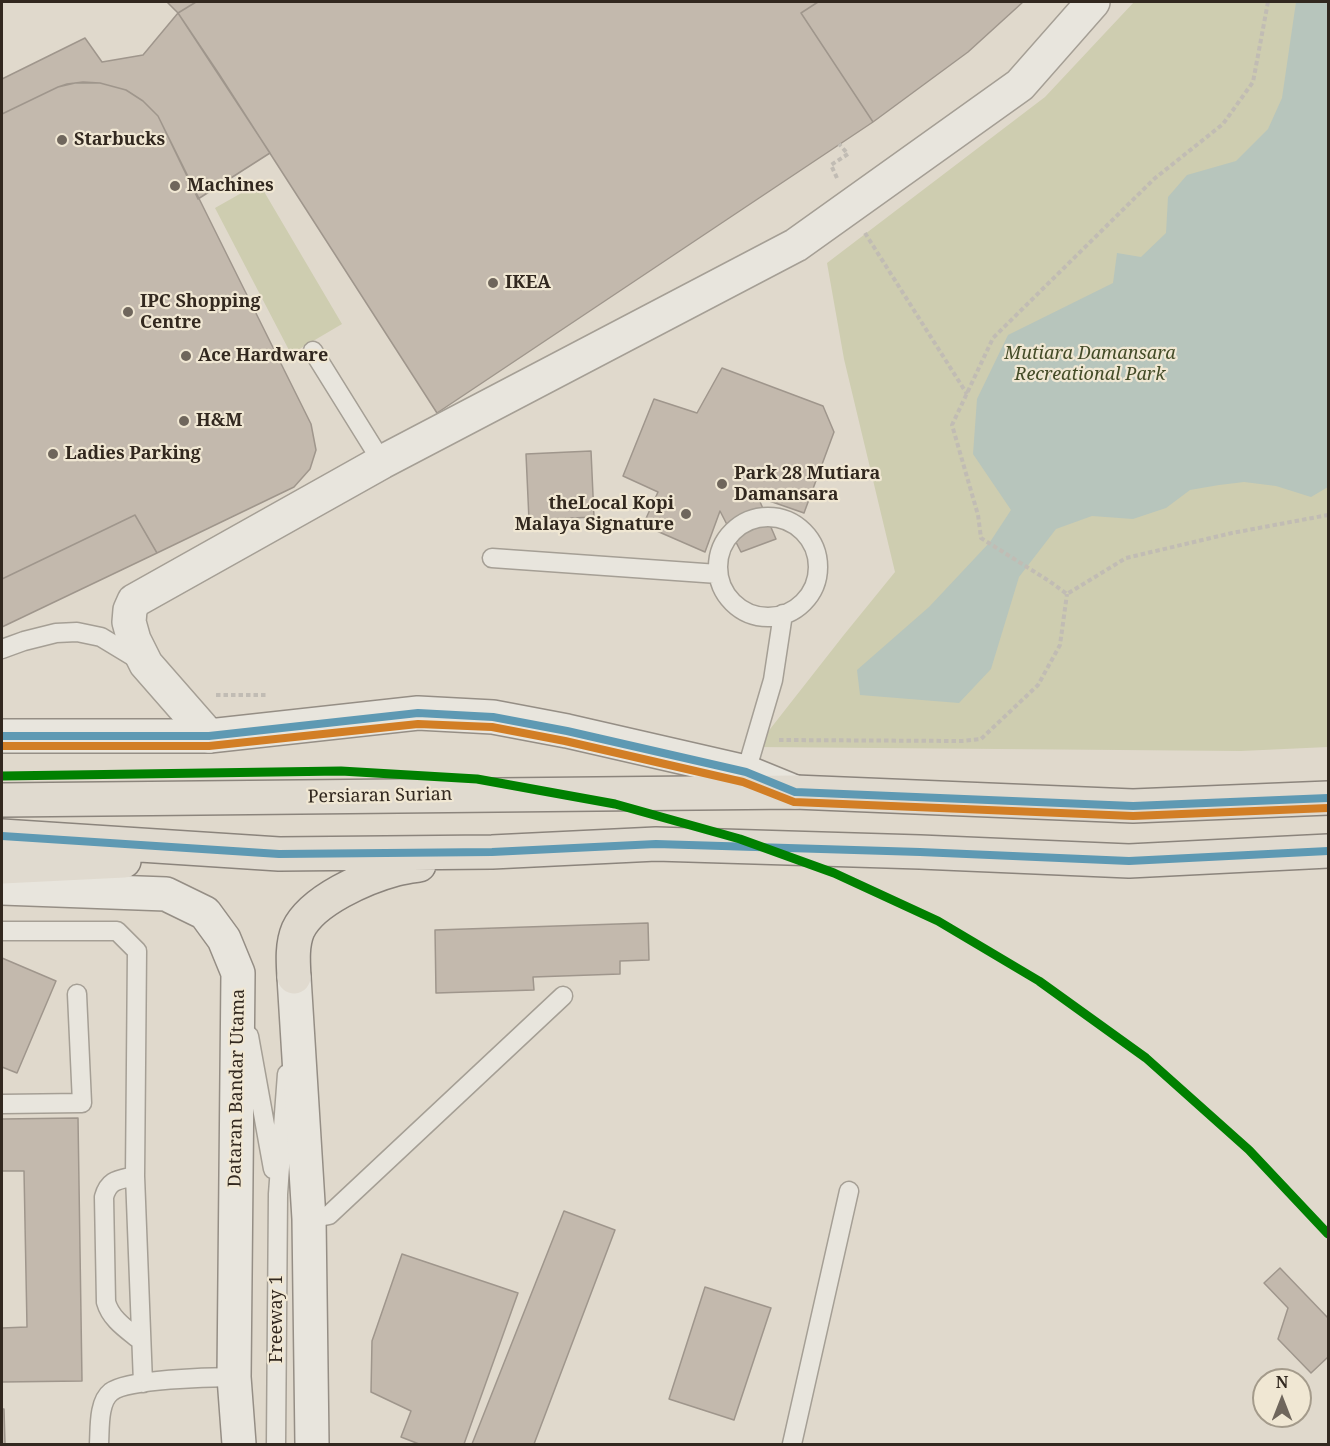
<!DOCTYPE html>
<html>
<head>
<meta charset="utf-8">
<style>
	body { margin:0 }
	#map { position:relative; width:1330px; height:1446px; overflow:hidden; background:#e0d9cc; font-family:"Noto Serif",serif }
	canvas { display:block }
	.frame { position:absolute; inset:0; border:3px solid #32281f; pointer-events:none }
	.north { position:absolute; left:1252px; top:1368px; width:60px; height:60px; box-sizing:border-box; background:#f0e7d3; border:2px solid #a49b8b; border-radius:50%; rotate:0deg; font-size:16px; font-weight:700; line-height:24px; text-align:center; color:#32281f }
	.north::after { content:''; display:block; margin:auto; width:21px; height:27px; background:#6f665c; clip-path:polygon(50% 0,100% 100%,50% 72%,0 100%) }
</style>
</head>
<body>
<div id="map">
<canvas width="1330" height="1446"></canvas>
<div class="frame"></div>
<div class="north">N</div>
</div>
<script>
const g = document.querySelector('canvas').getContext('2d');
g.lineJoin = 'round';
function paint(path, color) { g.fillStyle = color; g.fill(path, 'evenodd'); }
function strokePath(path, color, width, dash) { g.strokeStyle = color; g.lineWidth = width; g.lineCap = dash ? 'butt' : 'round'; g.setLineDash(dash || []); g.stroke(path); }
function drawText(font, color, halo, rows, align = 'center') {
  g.font = font + ' "Noto Serif",serif'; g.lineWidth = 4.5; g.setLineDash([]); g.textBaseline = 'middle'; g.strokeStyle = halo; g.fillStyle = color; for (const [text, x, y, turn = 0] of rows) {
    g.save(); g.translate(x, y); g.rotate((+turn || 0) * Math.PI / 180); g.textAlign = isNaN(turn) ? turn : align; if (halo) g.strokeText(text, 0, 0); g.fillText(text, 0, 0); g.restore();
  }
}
const green = new Path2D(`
	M1134,2H1328V747L1241,751L756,747L843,636L895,572L844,359L827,263L1045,97Z
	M259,183L342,324L291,354L215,208Z`);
const water = new Path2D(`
	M1296,2H1328V487L1311,497L1276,486L1244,482L1219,485L1190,490L1166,508L1133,519L1092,516L1056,529L1019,577L991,669L959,703L860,695L857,670L929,607L990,542L1011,510L973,454L977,399L1008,335L1113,283L1117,253L1141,257L1166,233L1168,197L1187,175L1236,161L1268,129L1282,98Z`);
const building = new Path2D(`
	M167,2H196L178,13Z
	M196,2H818L801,13L873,122L437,413L219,74L178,13Z
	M818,2H1023L968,52L873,122L801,13Z
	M178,13L270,153L198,199L158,116L143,101L126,90L100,83L83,82L67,84L58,87L2,114V79L85,38L102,62L143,55Z
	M75,83H100L126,90L143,101L158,116L311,424L316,450L310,469L294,487L157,553L135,515L2,579V114L58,87Z
	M722,368L823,406L834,432L804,513L758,497L776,539L741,552L720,511L705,552L643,525L658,492L623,476L654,399L697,413Z
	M591,451L594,517L529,520L526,454Z
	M135,515L157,553L2,627V579Z
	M648,923L649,960L620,961V974L533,977L534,990L436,993L435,930Z
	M2,958L56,981L17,1073L2,1067Z
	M78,1118L82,1381L2,1382V1328L27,1327L24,1171H2V1119Z
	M564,1211L615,1230L534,1444H472Z
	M402,1254L518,1293L464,1444H419L401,1437L411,1411L371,1392L372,1341Z
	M1280,1268L1328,1318V1357L1311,1373L1278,1339L1288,1308L1264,1283Z
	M705,1287L771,1308L734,1420L669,1399Z
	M2,1409H4L5,1444H2Z`);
const path = new Path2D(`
	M1268,2L1253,82L1223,124L1154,179L993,338L952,425L978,515L981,538L1049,581L1067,594L1126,558L1232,533L1328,515
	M837,178L831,165L848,154L839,144
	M865,233L967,394
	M216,695H268
	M779,740L962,741L981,739L1038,685L1060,645L1067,594`);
const lane = new Path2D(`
	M313,351L382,462
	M718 567a50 50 0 1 1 100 0a50 50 0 1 1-100 0Z
	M492,558L718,574
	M2,649L24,641L56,633L77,632L101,637L139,660
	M746,772L773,680L783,614
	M2,931H117L137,951L135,1176L143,1383
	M249,1036L273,1169
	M2,1104L82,1103L77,994
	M135,1176C119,1180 109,1179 104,1197L106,1302C111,1320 128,1330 141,1341
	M309,1219L329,1215L563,996
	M99,1444C100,1429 98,1402 111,1392C127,1379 211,1377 234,1377
	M276,1444L278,1194L287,1074
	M792,1444L849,1191`);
const street = new Path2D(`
	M209,736L146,664L134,640L129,622L130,610L134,601L382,462L796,245L1020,85L1093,2`);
const secondary = new Path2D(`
	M2,736H209L418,713L493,717L567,731L746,772L795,792
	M2,888L166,894L205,913L224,939L238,973L234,1377L239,1444
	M294,977L309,1219L312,1444`);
const primary = new Path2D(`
	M2,800L795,792L1133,806L1328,798
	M2,836L279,854L492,852L656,844L920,852L1129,861L1328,851
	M2,867L124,861
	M294,977C293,961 292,944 298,930C312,900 366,877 396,869C404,867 412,866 419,865`);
const bus1 = new Path2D(`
	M2,736H209L418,713L493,717L567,731L746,772L795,792L1133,806L1328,798
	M2,836L279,854L492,852L656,844L920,852L1129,861L1328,851`);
const bus2 = new Path2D(`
	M2,746H209L418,724L492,727L565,741L743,782L794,802L1133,816L1328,808`);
const metro1 = new Path2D(`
	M2,776L341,771L477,779L615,804L740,839L834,873L938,921L1039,981L1146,1058L1249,1150L1328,1234`);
const markers = [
	[62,140,6,"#6f665c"],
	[175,186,6,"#6f665c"],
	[493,283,6,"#6f665c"],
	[128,312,6,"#6f665c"],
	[186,356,6,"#6f665c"],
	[184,421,6,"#6f665c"],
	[53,454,6,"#6f665c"],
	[722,484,6,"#6f665c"],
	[686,514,6,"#6f665c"]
];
const poiNames = [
	["Starbucks",74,140],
	["Machines",187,186],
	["IKEA",505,283],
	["IPC Shopping",140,302],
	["Centre",140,323],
	["Ace Hardware",198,356],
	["H&M",196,421],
	["Ladies Parking",65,454],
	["Park 28 Mutiara",734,474],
	["Damansara",734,495],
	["theLocal Kopi",674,504,"right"],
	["Malaya Signature",674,525,"right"]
];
const parkNames = [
	["Mutiara Damansara",1090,354],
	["Recreational Park",1090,375]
];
const streetNames = [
	["Persiaran Surian",380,796,-1],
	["Dataran Bandar Utama",237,1088,-89],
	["Freeway 1",277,1319,-90]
];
paint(green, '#cecdb0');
paint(water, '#b7c5bc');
paint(building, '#c3b9ad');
strokePath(building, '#9f968c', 1.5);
strokePath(lane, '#a59f95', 21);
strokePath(street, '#a59f95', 36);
strokePath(secondary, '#958e85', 36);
strokePath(primary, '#8b847c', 36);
strokePath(path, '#c1bcb4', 4, [4.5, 3]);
strokePath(lane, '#e8e5dd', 18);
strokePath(street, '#e8e5dd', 33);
strokePath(secondary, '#e8e5dd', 33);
strokePath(primary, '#e0dacf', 33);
strokePath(bus1, '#5e99b3', 8);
strokePath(bus2, '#d27e25', 8);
strokePath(metro1, '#008000', 9);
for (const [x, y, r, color] of markers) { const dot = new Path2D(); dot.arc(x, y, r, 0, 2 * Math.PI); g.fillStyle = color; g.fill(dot); strokePath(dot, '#f0e7d3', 2); }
drawText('bold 18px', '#32281f', '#f0e7d3', poiNames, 'left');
drawText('italic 18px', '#444c28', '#f0e7d3', parkNames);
drawText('18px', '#32281f', '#f0e7d3', streetNames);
</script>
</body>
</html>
